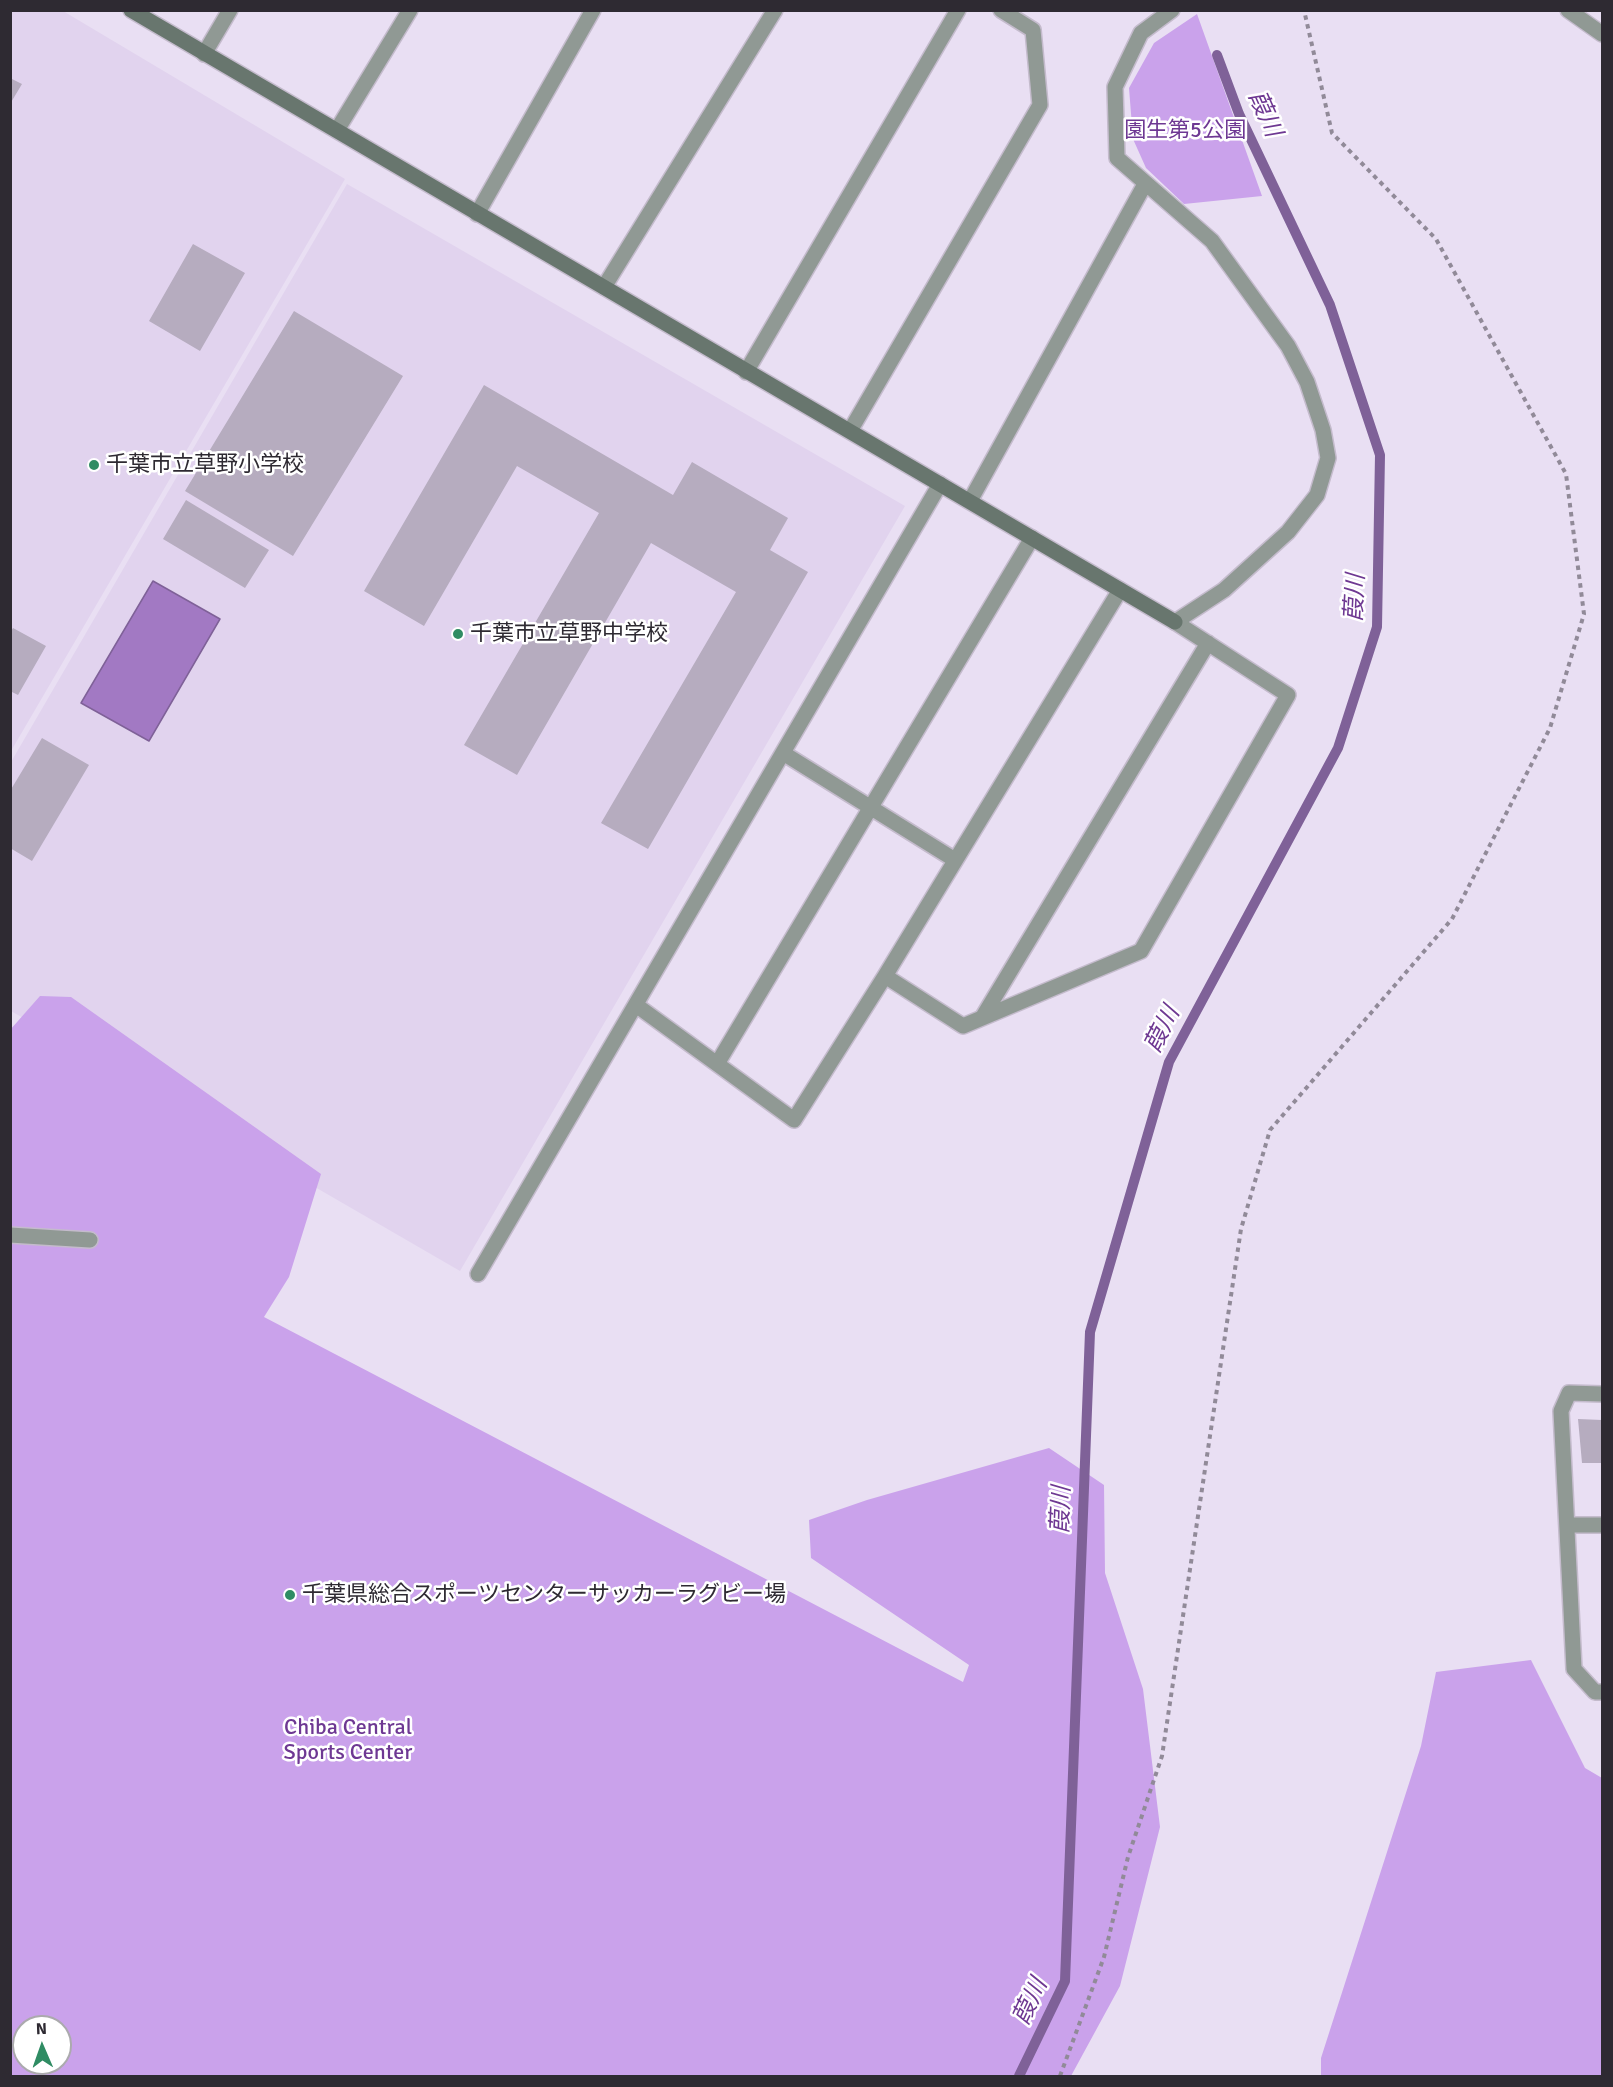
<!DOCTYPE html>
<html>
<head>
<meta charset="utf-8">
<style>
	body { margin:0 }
	#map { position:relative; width:1613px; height:2087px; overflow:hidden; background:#e9dff3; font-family:Signika,sans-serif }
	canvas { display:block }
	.frame { position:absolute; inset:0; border:12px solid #2e2a32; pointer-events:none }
	.north { position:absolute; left:12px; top:2015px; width:60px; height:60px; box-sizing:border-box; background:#fff; border:2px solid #abaaad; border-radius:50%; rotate:358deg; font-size:16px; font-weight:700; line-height:24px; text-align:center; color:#2e2a32 }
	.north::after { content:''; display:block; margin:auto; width:21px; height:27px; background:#2f8c63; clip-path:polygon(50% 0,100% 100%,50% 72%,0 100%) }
</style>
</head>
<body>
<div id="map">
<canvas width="1613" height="2087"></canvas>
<div class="frame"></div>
<div class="north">N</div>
</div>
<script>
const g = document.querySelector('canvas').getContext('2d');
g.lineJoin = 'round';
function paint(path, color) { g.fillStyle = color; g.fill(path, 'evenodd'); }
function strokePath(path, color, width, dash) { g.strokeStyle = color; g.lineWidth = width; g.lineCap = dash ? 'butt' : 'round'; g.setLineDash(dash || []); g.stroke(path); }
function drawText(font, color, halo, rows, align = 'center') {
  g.font = font + ' Signika,"Noto Sans JP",sans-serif'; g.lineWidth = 5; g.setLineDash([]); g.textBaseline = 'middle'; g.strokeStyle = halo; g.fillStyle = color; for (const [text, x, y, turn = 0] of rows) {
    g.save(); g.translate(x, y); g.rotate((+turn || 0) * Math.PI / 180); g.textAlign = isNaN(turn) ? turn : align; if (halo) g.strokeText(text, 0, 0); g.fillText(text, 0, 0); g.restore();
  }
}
const built = new Path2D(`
	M11,11H63L345,179L11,751Z
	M347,184L905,506L460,1271L11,1011V762Z`);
const green = new Path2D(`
	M1197,14L1262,196L1184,204L1146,168L1133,139L1129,88L1154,43Z
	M40,996L71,997L321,1174L289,1277L264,1317L963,1682L969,1665L811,1558L809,1520L867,1500L1049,1448L1104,1485L1105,1573L1143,1689L1160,1827L1120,1986L1071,2076H11L10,1030ZM24,2027H60V2063H24Z
	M1531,1660L1585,1768L1602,1778V2076H1321V2058L1421,1746L1436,1672Z`);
const water = new Path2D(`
	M153,581L220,619L149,741L81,703Z`);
const stream = new Path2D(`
	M1019,2076L1065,1981L1090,1332L1169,1062L1338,748L1377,627L1380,455L1330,305L1239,114L1217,55`);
const building = new Path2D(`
	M10,78L22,84L10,104Z
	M193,244L245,273L200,351L149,321Z
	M294,311L403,376L293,556L185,491Z
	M484,385L673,495L692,462L788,518L770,550L808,572L648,849L601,823L736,592L651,543L517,775L464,745L599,513L517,466L424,626L364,591Z
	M186,500L269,550L245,588L163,539Z
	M13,628L46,646L18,695L10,691V633Z
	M42,738L89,765L32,861L10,848V791Z
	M1578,1419L1602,1420V1463H1582Z`);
const path = new Path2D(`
	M1060,2076L1104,1957L1128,1857L1162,1756L1241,1229L1270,1130L1452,919L1550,728L1584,614L1566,474L1436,239L1332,133L1304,10`);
const lane = new Path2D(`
	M783,753L955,860
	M885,976L963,1026L1141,951L1288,695L1175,622
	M636,1005L794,1120L885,976L1120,590
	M982,1018L1208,643
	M717,1064L1032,538
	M10,1235L90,1240
	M478,1274L940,484
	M1602,1394L1569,1393L1561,1411L1574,1669L1595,1692H1602
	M1567,1525H1602`);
const street = new Path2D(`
	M1172,10L1141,33L1115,87L1117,158L1212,241L1288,346L1307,382L1323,430L1328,458L1317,495L1288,532L1224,590L1175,622
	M1568,10L1602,34
	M204,54L230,10
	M337,130L410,10
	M477,214L593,10
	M604,287L775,10
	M746,372L958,10
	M850,431L1040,105L1033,30L1001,10
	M970,501L1145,184`);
const secondary = new Path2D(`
	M131,10L1175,622`);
const markers = [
	[94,465,6,"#2f8c63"],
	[458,634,6,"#2f8c63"],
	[290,1595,6,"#2f8c63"]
];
const parkNames = [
	["園生第5公園",1185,131],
	["Chiba Central",348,1728],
	["Sports Center",348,1753]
];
const poiNames = [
	["千葉市立草野小学校",106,465],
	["千葉市立草野中学校",470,634],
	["千葉県総合スポーツセンターサッカーラグビー場",302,1595]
];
const waterNames = [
	["葭川",1264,114,66],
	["葭川",1356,598,-87],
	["葭川",1163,1030,-63],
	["葭川",1062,1510,-88],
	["葭川",1031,2002,-65]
];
paint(built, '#e1d3ee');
paint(green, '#caa2eb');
paint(water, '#a279c3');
strokePath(water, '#7f6198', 1.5);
strokePath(stream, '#7f6198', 10);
paint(building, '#b6acbf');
strokePath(lane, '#c4bbcc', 18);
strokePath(street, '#c4bbcc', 18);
strokePath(secondary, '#c4bbcc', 18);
strokePath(path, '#918a98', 4, [4.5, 4.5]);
strokePath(lane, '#909994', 15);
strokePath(street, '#909994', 15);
strokePath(secondary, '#68766e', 15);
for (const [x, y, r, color] of markers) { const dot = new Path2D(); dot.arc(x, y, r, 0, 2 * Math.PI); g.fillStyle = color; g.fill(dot); strokePath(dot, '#fff', 2); }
drawText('22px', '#6e3893', '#fff', parkNames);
drawText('22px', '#2e2a32', '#fff', poiNames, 'left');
drawText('italic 24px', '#6e3892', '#fff', waterNames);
</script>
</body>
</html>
